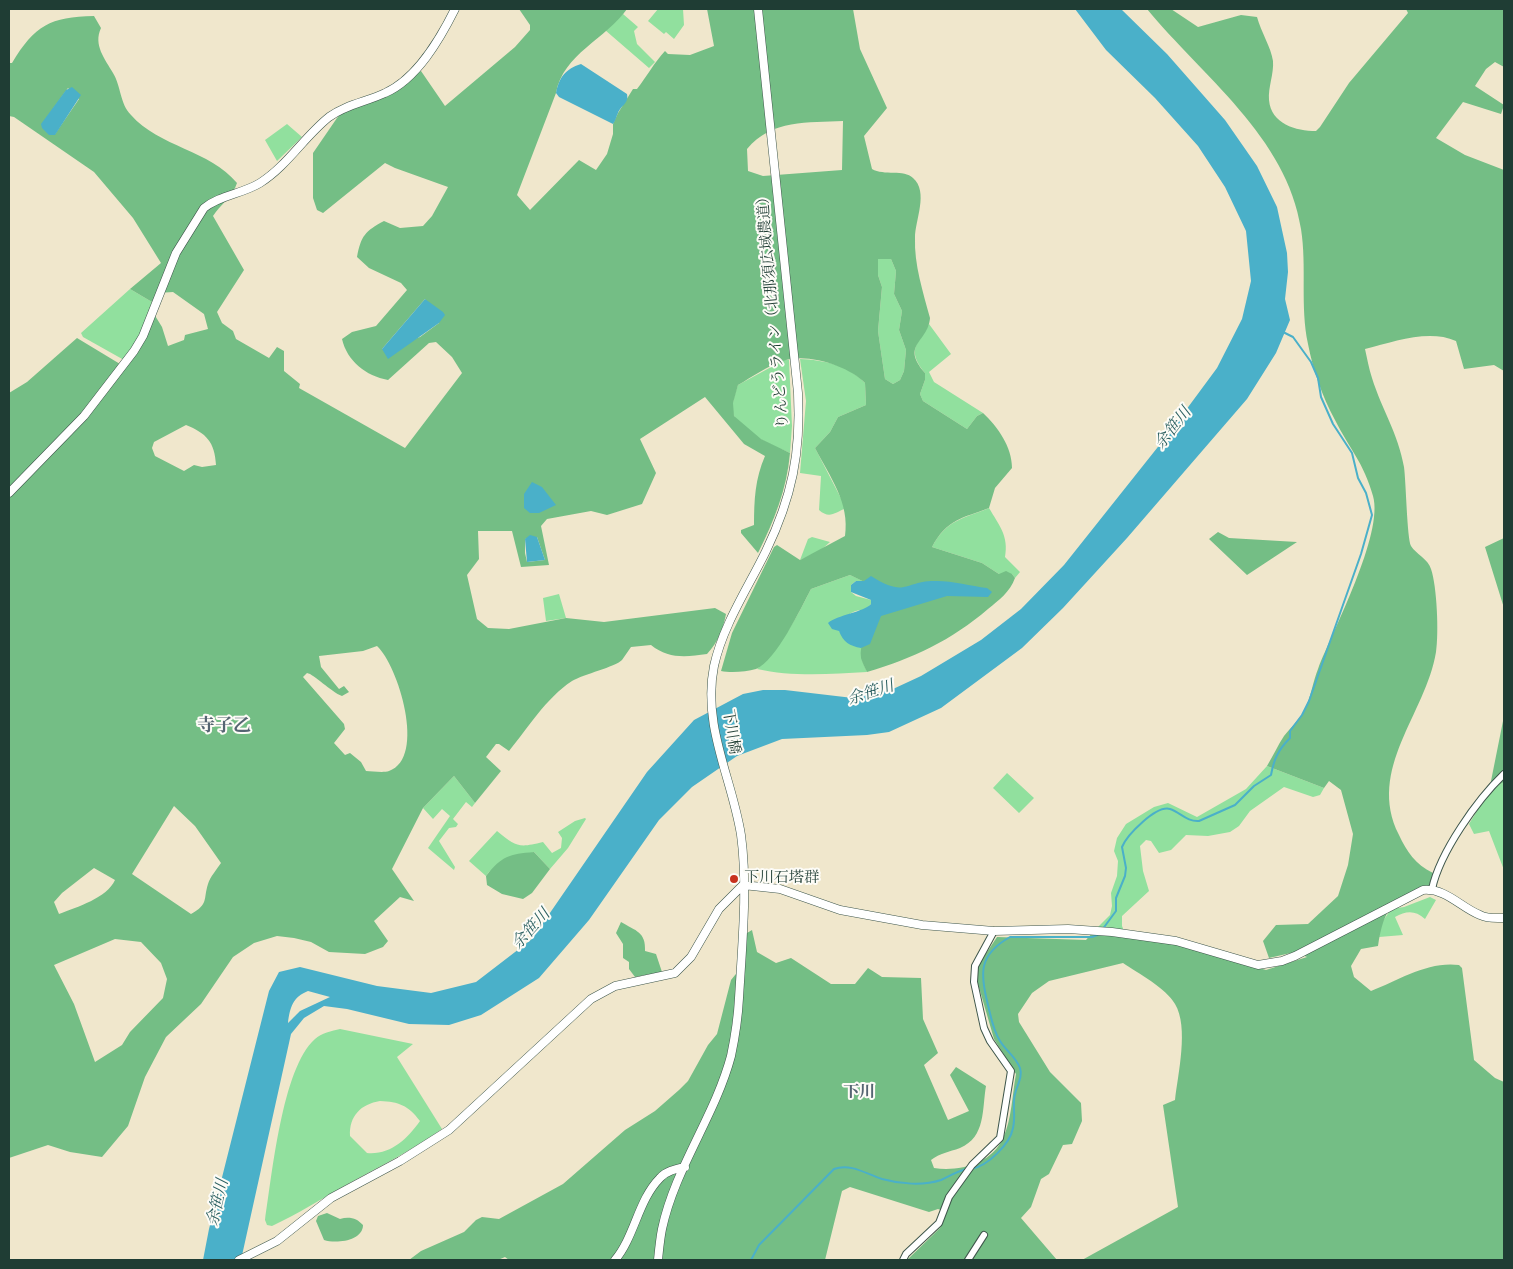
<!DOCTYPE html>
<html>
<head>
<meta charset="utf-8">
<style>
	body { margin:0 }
	#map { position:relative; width:1513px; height:1269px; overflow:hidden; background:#f0e7cc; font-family:"IM FELL English",serif }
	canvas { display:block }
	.frame { position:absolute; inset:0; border:10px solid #1f3d34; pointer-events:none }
</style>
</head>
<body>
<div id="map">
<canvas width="1513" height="1269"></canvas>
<div class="frame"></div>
</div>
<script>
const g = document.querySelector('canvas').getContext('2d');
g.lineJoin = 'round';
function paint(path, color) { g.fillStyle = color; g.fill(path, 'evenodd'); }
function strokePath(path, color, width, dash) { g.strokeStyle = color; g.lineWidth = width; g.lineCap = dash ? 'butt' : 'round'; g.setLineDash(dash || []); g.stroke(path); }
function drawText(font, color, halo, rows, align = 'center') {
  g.font = font + ' "IM FELL English","Noto Serif JP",serif'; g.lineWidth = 4; g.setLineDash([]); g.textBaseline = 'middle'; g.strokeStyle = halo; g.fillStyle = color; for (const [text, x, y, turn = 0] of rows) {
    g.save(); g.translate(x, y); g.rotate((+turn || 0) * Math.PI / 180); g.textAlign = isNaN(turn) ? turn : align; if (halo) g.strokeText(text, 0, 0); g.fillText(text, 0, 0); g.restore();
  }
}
const green = new Path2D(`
	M658,9H683L684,25L674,39L666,32L664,34L648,21Z
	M623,14L638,27L634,31L637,44L655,62L649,68L605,30Z
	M287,124L302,137L277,161L265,140Z
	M878,259H891L896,271L894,294L902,311L899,330L906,350L904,371L900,380L893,384L885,379L878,331L882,287L878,275Z
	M130,289L152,302L141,334L124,360L83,337L81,333Z
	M929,324L951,354L929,372L934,382L983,413L977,416L967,429L923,401L920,394L925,380V373C907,351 916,344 929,324Z
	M800,359C824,360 848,365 865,383L866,405L838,417L830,432L815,448L846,508C835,513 829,519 819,510L821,476L800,473L806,401Z
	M784,360H789L792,426L790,453C774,446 742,433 734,416C730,406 735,394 738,385Z
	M989,508C999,525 1009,536 1005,557L1020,572L1015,578L1012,574H999L982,563L932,547C947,519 963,519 989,508Z
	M812,537L830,542L821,550L800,560L808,539Z
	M850,575L863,581H856L851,585V592L856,596L871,600V604L866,610C850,609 844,617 839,631L863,646L862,660L867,672C831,674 792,677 757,669C781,646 796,619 811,589Z
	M559,594L566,618L546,621L543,598Z
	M1267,766L1324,788L1320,795L1313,797L1284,787L1250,811L1239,826L1230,832L1208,836L1186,835L1171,850L1159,853L1151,841L1146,840L1140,846L1143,871L1149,891L1122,916V926L1126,936L1093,932L1110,915L1112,906L1111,893L1117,876L1118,861L1114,851L1117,838L1126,824L1154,807L1168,803L1197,817L1246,789Z
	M1007,773L1034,798L1019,813L993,788Z
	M454,776L475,803L472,807L466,802L453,819L458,824L456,827L449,828L439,841L455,867L454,870L428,848L450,816L442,809L433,819L423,808Z
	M1504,782V870L1489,831L1474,834L1469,824L1489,791Z
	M585,818L586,819L568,848L550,869L534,852L489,872L486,876L469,861L497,831C516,847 519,848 543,842L552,853L561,848L562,838L558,832L575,821Z
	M1430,897L1436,900L1425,919C1415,910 1406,911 1395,917L1403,935L1379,937L1381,924L1391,909L1404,907Z
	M340,1029L413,1044L397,1057L442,1129C412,1150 379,1167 346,1185C321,1199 298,1214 272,1226L267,1225L265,1220C272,1176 282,1068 315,1039C321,1033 332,1031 340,1029ZM380,1101C399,1102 408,1105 420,1121C407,1139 391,1155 367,1153L350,1136C349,1116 361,1104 380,1101Z`);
const forest = new Path2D(`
	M519,9H627C606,39 563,54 556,93L517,195L530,210L579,160L596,170L607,154L613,134V124L618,113L633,89H637C647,76 654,63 665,51L668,54L690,55L714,46L707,9H853L860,49L887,108L864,136L872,169C884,176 904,169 913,178C929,192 915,220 915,238C914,264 923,292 930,318C928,343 900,344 925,373V380L920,394L923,401L967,429L977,416L983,413C998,427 1012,447 1012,468L995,488L989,508C963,518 947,519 932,547L982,563L999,574L1006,571L1012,574L1015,578C1010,592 999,600 988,609C952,640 912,659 867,672C865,668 862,662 861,658C858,632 885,610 902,594L881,590L850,575L811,589C801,608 776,661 756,669C746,672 730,673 721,671L732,633L774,547L777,545L800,560L845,536C850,503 830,477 815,448L830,432L838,417L866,405L865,383C849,366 806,352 783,361C767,366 752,377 738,385L733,403L734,416L761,439L790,453C787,489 774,521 758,553L741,533V530L754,525C754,500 755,479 765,456L744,444L705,397L640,439L656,473L642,504L607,515L591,511L547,519L541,526L549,565L521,567L512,531H478L479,559L467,575L477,619L488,628L509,629L566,618L604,622L715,608L726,614C723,630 718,642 707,654C686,657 668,659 651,645L631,647C628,651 625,656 622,660C615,667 584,674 572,681C546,698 528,728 509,751L499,744H496L486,757L501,771L475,803L454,776L423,808L392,869L414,901L400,897L374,921L388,941L383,947L365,954L329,952L311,942L294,938L277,936L254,943L233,957L201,1004L166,1037L145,1077L128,1126L102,1157L70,1152L48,1145L9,1158V393L27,382L77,338L120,364L130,363L143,340L154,314L162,327L168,346L184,340L185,335L208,329L204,314L173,292L158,293L152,302L130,289L161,263L133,218L94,172L14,117L9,116V63H12C35,25 50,17 94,16L101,28C93,45 105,59 113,73C121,86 120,104 131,115C159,147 210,150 237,183C233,196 220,205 213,216L244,270L217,312L222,323L233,331L236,339L269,358L277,347L284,351V371L300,384L299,388L405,448L462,373L452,357L436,342L429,343L388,380C366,376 347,361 342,339L352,332L376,326L407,290L401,283L369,268L357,257C361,236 365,231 384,221L400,228L423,226L432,216L448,187L395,168L385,163L323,213L317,210L313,198V153L337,118L344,110L421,71L445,106L515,47L530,30V25ZM68,88L79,99L55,134H49L42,124ZM843,121L842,170L763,176L748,171L747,149C772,119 808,123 843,121ZM878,259H891L896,271L894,294L902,311L899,330L906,350L904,371L900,380L893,384L885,379L878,331L882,287L878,275ZM425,299L439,323L420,337L382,349ZM186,425C206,433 215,442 216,465L202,467L194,465L184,471L155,456L152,448L154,442ZM537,537L545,560L527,562L525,553V539ZM377,646C398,665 427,758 389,771C383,773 372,771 366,771L361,762L350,753L345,755L334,743L345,729L344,724L303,677L307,673C314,674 331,692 342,696L349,692L344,686L339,689L321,667L319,656L363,651ZM174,806L195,826L221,863C217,869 210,877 208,884C203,900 209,904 191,914L132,874ZM94,868L115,880C107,898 77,907 59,914L54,902L62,893ZM115,939L141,942L161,963L167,979L163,998L130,1032L122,1045L95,1062L74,1004L54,965Z
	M1147,9H1171L1198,27L1241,15L1257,17C1261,32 1271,47 1273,61C1274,74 1268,87 1269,100C1271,124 1296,131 1316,131L1320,127L1349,83L1408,13L1406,9H1504V67L1495,62L1486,69L1475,86L1504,105L1501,114L1463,102L1436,138L1465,155L1504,170V371L1494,365L1464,369L1456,341C1428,329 1394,342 1365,349C1367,358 1369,369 1372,378C1382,410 1398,433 1404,467C1406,482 1407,538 1411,546C1416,554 1428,559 1431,569C1437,586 1439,634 1436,652C1426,714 1366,769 1399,835C1407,852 1415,864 1433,873L1429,886C1393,898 1384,907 1378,946L1361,949L1351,966L1354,977L1371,991C1399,980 1428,961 1459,965L1462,968L1474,1060L1495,1078L1504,1082V1260H1082L1178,1207L1163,1105L1175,1100C1178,1074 1189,1027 1175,1004C1166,988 1138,973 1123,963L1049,981L1032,993L1018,1014L1019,1022L1050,1072L1081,1103L1082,1121L1072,1144L1063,1145L1049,1174L1041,1179L1031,1207L1021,1218L1057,1260H907L940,1228L946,1212L938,1209L929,1212L850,1187L842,1191L825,1260H509L505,1257L498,1260H409L421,1251L464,1232L476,1220L482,1217L499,1219L563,1184L625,1130L655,1111L679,1090L688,1081L708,1045L717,1034L731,980L744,964L747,933L752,930L757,952L776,963L791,958L831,984H855L868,968L882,977L921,978L923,1019L938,1053L924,1065L948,1120L969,1111L950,1075L956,1067L986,1086C982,1109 986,1137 960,1148C949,1152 940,1153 931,1160L934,1168C958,1172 992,1164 1003,1138C1012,1119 1012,1095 1016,1074L994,1039L976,977L979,964L997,937L1086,940L1093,932L1176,943L1266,970L1307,957L1295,952L1269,958L1263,941L1276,925L1308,924L1338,896L1348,865L1353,834L1341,790L1329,781L1324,788L1267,766C1273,756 1278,745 1284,736C1291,727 1300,719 1305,709C1311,697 1313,681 1318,669C1333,630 1384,534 1373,496C1364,463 1349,448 1335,420C1322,396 1313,370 1308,344C1300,306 1307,267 1301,229C1287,137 1202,76 1147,9Z
	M1218,532L1229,538L1297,542L1247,575L1209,539Z
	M1504,538V608L1485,547Z
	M1504,716V782L1489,791Z
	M534,852L550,869L532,893L523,899L502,894L487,885L486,876C502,856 509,854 534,852Z
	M621,922C636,931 646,932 645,951L656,954L662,972L635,977L629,969V962L623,958V944L616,933Z
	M327,1213L340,1219C349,1216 357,1218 363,1225C363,1241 336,1244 324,1240L316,1221L318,1216Z`);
const water = new Path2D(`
	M1075,9H1121L1167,54L1225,120L1257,166L1277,207L1287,253L1288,272L1285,299L1290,320L1276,353L1247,399L1127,538L1063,608L1022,648L941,708L889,732L867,735L782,739L737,756L692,787L659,820L589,920L539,978L481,1015L449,1025L409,1024L347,1009L324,1006L304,1018L291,1034L241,1260H203L209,1229L269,991L279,972L300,967L377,986L431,993L476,982L532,939L647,772L694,720L743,694L763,690H785L853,698L893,689L921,676L981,640L1021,609L1064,565L1169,433L1217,368L1242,319L1251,281L1246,231L1225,187L1198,146L1155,98L1106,50ZM308,991L330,997L300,1011L288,1023C290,1007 293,997 308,991Z
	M581,64L627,94C629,104 621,105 618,113C616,117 616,120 613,124L559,97L556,93C559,78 565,69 581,64Z
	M72,87L81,95L55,135H49L42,128L41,124L66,90Z
	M425,299L443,312L445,315L439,323L388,359L382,349Z
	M532,482L542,487L556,505L539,513H530L524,508V494Z
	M530,535L537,537L545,560L527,562L525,539Z
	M871,576C907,599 904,580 937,581C953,581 971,586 987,588L992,592L988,597L947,596L881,616L870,644L861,648C850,646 843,642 839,631L832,629L828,623C837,615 864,612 871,604V600L851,592V585L856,581H864Z`);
const stream = new Path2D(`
	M1102,930L1116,911V898L1125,876L1126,868L1122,847C1127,835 1156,805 1170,809C1180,812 1187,822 1199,821L1235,805L1254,786L1271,775C1274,759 1278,750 1290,738V731L1302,715L1309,701L1361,554L1372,515L1366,493L1358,478L1352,453L1333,424L1321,397L1318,378L1311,362L1293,337L1283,332
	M971,1169C988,1166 1010,1144 1013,1128C1016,1116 1012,1105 1015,1094C1017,1085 1023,1077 1020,1068C1016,1057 1006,1051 1000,1041C993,1030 991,1017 988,1005C980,974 978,955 1010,937H1092L1100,934
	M751,1260L759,1245L834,1169C851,1163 866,1174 882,1179C900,1184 923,1186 941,1180C950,1176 957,1171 967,1169`);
const minor = new Path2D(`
	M1432,889C1440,852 1477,800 1504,774
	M903,1260L906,1254L939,1223L949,1197L972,1165L1000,1138L1011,1071L990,1041L984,1028L974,982L975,966L994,931
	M968,1260L984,1235`);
const tertiary = new Path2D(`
	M9,493L84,416L134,351L143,336L176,253L204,208C220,195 242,194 260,183C287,166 304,137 329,117C347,104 366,102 385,93C417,79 440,39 455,9
	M239,1260L277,1241L331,1198L400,1161L449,1130L591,999L615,986L675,973L691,957L719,909L743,885L780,889L840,910L922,925L994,931L1068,929L1112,932L1176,941L1258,965L1282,961L1295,956L1423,890C1446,888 1460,907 1480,915C1488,919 1496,918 1504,918
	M615,1260C635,1236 638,1200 660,1178C666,1171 676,1169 685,1167
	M658,1260C659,1250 660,1239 662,1229C675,1168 715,1116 731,1056C735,1037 738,1018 739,998C742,947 748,885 741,835C732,778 702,726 714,666C723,625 748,588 766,551C792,497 801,453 798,393L758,9`);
const markers = [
	[734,879,5,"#c8321e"]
];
const streetNames = [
	["りんどうライン（北那須広域農道）",774,309,-95],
	["下川橋",730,732,81]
];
const poiNames = [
	["下川石塔群",744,879]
];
const waterNames = [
	["余笹川",1174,429,-52],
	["余笹川",871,694,-18],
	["余笹川",532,930,-48],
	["余笹川",219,1203,-77]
];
const neighbourhoodNames = [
	["下川",859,1094]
];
const quarterNames = [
	["寺子乙",224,727]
];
paint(green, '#91e09e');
paint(forest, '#74be85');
paint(water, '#4ab0c9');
strokePath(stream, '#4ab0c9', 2);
strokePath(minor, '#3e564b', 8);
strokePath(tertiary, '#3e564b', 9);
strokePath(minor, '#fff', 6);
strokePath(tertiary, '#fff', 8);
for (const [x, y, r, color] of markers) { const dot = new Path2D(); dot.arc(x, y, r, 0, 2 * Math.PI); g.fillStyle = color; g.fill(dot); strokePath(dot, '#fdfcf7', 2); }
drawText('15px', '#1f3d34', '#fdfcf7', streetNames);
drawText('15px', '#1f3d34', '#fdfcf7', poiNames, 'left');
drawText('italic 16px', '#2c6061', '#fdfcf7', waterNames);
drawText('bold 16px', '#556572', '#fdfcf7', neighbourhoodNames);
drawText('bold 18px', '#556572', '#fdfcf7', quarterNames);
</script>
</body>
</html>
